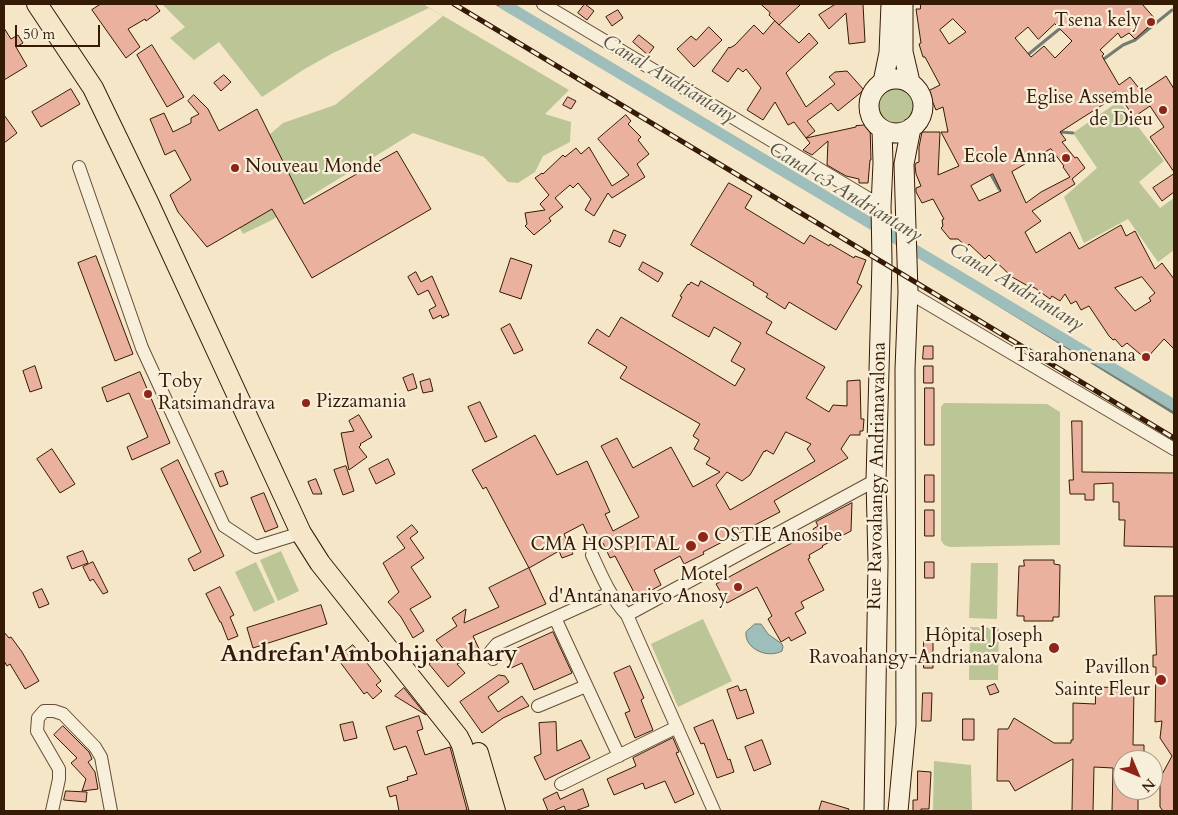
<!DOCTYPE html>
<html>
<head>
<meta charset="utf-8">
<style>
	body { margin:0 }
	#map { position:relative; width:1178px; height:815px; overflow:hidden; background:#f5e6c8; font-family:Cardo,serif }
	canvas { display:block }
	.frame { position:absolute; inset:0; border:5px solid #351a05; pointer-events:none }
	.north { position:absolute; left:1113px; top:750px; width:50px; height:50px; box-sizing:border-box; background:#f8efdb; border:1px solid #aa9a85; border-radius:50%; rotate:135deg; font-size:14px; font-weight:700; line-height:20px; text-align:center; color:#351a05 }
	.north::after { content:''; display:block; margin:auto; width:18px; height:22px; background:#8f2418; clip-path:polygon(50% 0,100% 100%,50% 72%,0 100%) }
	.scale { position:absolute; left:15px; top:25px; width:85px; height:22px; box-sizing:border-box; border:2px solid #351a05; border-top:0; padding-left:6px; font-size:15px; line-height:18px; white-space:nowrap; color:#351a05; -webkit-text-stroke:4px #f8efdb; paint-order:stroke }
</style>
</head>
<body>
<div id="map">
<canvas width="1178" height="815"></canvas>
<div class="frame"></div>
<div class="north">N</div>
<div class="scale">50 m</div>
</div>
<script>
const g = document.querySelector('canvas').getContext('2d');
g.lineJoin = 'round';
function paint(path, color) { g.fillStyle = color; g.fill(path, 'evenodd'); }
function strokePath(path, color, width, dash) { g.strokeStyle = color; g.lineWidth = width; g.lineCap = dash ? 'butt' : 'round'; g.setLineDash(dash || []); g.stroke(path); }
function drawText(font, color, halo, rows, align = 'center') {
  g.font = font + ' Cardo,serif'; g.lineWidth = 4.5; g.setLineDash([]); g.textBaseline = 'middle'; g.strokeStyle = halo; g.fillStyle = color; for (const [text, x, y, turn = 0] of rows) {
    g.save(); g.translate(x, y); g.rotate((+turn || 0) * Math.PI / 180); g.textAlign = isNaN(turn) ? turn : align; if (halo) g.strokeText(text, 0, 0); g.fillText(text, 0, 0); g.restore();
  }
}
const green = new Path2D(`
	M162,4H423L569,90L545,114L571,122L570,142L543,156L535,172L518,183L508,182L484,157L413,133L270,221L243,234L224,199L243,157L283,123L335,105L443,16L429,8L333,53L303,70L262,97L219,42L194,60L170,38L185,27Z
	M878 106a18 18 0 1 1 36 0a18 18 0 1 1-36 0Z
	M1119,101L1164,161L1139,182L1160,208L1174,198V250L1158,262L1128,219L1084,243L1064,197L1097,168L1073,133Z
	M944,403L1047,404L1060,412V545L950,547L944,545L941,540V407Z
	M281,551L299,591L278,601L260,560Z
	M256,562L275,602L254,612L235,572Z
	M971,563H998L997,619L969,618Z
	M703,619L732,681L678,707L651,644Z
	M970,627L999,628L998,680H969Z
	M934,761L971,765L972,811H933Z`);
const water = new Path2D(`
	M755,624H761L768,634L782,644L783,647L782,651C768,659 744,649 746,632Z`);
const stream = new Path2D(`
	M497,4L876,229
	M1025,57L1063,26
	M1101,61L1123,45L1135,40L1172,10
	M1057,133L1061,132L1073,133
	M990,173L999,189L1003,191
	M887,237L899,244
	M913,252L1174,413`);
const canal = new Path2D(`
	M504,4L1174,405`);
const building = new Path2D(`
	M101,4H155L160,11L146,21L145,19L128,29L140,47L126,58L92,10Z
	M585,4L594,11L587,20L578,13Z
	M761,4H801L779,25L769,15L770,13Z
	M836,4H863L865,42L849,44L846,13L829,29L819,15Z
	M921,4H1142L1156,20L1135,39L1129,33L1121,38L1118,33L1100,50L1104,54L1102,56L1119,85L1130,77L1142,92L1166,76L1174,89V172L1150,137L1164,127L1150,106L1134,117L1116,91L1101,99L1104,104L1060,132L1066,140L1062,142L1075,158L1077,157L1085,168L1072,179L1075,184L1032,211L1041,221L1025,232L1036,253L1070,232L1079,249L1121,225L1126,236L1135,231L1155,269L1162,263L1174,279V349L1164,339L1146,359L1127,343L1122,347L1115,339L1113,340L1109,336L1089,306L1081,310L1076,301L1071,304L1065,294L1060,301L1052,296L1050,299L1035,288L1028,286L1012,277L989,255L985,259L969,244L967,247L958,239H950L941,228L943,226L942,220L944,219L933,199L922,203L916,192V188L921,186L916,174L915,165L916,163L919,162V147L922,132H940L938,175L959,166L941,132H948L943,107L936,110L928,91L940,85L925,57H923L919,44L921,43L916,9H920ZM953,19L966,32L949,44L940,30ZM1055,24L1072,41L1055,58L1044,46L1031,57L1015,38L1028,27L1038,39ZM1051,149L1064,166L1063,167L1070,177L1041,192L1026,203L1012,172ZM993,174L1001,191L979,201L971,186ZM1142,277L1155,293L1149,298L1151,301L1135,311L1115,288Z
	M618,10L623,18L612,26L606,17Z
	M775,21L799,43L809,33L818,43L786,73L806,107L835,84L829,77L835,72L847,71L864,90L838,111L831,103L807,121L815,131L806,138L794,122L788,125L775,102L763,120L747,110L761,88L746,69L743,72L738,68L728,82L712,71L729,47L730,48L735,45L754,25L763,34Z
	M709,27L722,40L694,67L677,49L691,36L696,40Z
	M4,28L11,39L18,35L23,43L16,47L27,66L4,80Z
	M639,35L654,47L648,55L633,42Z
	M152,45L184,97L167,107L137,55Z
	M224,75L231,82L221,91L214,83Z
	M71,89L80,104L41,127L32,112Z
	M194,95L208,109L219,131L257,109L304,204L397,151L431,209L312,278L272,209L207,247L178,212L170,195L191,180L175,150L165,155L150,119L164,113L173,132L191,123V118L199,114L188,101Z
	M568,97L576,101L571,109L563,105Z
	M4,115L17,133L4,143Z
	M626,115L631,121L628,124L641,137L638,140L649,154L637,164L645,177L612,198L608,193L594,216L585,210L591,199L578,183L573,188L570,185L555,198L563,207L549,218L551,221L534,235L525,226L527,224L525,213L545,210L540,204L549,195L535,178L542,173L543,174L563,155L565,157L576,148L581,154L589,147L612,186L629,175L598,139Z
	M870,125L871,160H870L868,183H859V179L846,176L827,165L828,141L812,155L803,150L810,143L806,138L856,127V126Z
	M1174,174V192L1162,201L1153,188Z
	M729,183L752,196L745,208L804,244L810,235L829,246L830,244L854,258L855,256L866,260L857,283L862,286L836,330L789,302L785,309L766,297L768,294L753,285L754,283L691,245Z
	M614,230L626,235L620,247L609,242Z
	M96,256L133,354L115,361L78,263Z
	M511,258L532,265L521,299L500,292Z
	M643,262L663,273L658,282L639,270Z
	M416,272L421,282L432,276L449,315L442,318L441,315L433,319L429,310L436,306L428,290L418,295L408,277Z
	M701,281L772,322L766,333L825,367L806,398L829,412L833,405L847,406V381L860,380L861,419H864L863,431H860V435H850L841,449L848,458L774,501L780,512L703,552L704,554L684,564L680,556L654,570L661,585L637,598L615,556L610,558L603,543L593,547L583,524L564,534L573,554L562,558L559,551L529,568L486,487L483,489L472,470L535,435L557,475L587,461L610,512L605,514L613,531L639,517L601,446L617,438L633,468L671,447L693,487L720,472L706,464L710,458L694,449L699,440L693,436L700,424L620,378L627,367L588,343L597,329L609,337L621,317L735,386L745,369L731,361L741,343L714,327L709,337L672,316L682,297L680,296L688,284L689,285L691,282L698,286ZM786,432L811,444L807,449L815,461L730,510L716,485L727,472L742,481L750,475L764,451L765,452L766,450L773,454Z
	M510,324L523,350L514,354L501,329Z
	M924,346H933V359H923Z
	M35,366L42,388L30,392L23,371Z
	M924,366H933V383H924Z
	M140,372L170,443L132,460L127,447L148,437L129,393L107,402L102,388Z
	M413,374L417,388L408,391L403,378Z
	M430,379L433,391L423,393L420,382Z
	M925,388H934V445H925Z
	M480,402L497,437L485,442L468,407Z
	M359,415L372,437L360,444L361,445L359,447L367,457L349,470L341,433L354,431L349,421Z
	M1072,421H1082V472L1174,473V547L1124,546L1125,520H1119V502H1113V483L1094,484V500H1085V494H1070L1069,480H1073Z
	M52,449L75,484L60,493L37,459Z
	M388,459L395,474L376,484L369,469Z
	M178,460L224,556L194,571L188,559L201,552L161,469Z
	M346,466L354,491L343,495L334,470Z
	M223,471L228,484L220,487L215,474Z
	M925,475H934V502H925Z
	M316,479L322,494H313L308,482Z
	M264,493L278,527L265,532L251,498Z
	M852,503L851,531L822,546L823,547L809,555L810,558L808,559L824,590L801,602L804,608L795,613L806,633L791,641L789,637L781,642L768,619L772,616L757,587L727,603L716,584L814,531L813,529L818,526L816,522Z
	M925,510H934V536H925Z
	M412,525L418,532L410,538L424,558L411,567L431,597L410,609L424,631L413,638L401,617L388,602L399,592L383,563L405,548L397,537Z
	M83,551L88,563L72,569L67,557Z
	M1024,560H1054V564L1060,565L1059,617H1053V621H1024V616H1017L1019,566H1024Z
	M93,562L108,592L103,594L93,579L90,581L83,567Z
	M925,562H934V578H925Z
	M529,568L546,604L473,636L481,653L457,664L465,673L448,687L429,664L445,651L436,640L457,626L452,618L466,609L464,623L499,607L489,588Z
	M220,587L234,615L230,617L238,636L228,640L221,622H220L206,594Z
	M42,589L49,604L39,608L33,593Z
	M1155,596H1174V811H1163L1160,807V778L1172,756L1160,738L1162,721L1155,722L1156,667H1153V655H1156Z
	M321,605L327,624L253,648L247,628Z
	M4,632L9,638L11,637L22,652L39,681L25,689L10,664L7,666L4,661Z
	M553,632L572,673L534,690L522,663L511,668L505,654Z
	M924,641H933V668H924Z
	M353,645L381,681L376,685L382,691L373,699L367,692L364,694L337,658Z
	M630,666L644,698L641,700L653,730L635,738L625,713L630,711L614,673Z
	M499,675L505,676L509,682L488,697L498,712L522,696L529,706L503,718L482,733L460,702Z
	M995,684L999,692L990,695L987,687Z
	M738,686L740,691L746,689L754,713L737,719L727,690Z
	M1096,687L1134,688L1133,745H1144V760H1123V790H1138V811H1112L1113,768L1094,767L1093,811H1072L1073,759L1015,791L1009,781H997L998,729H1008L1014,718L1054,743H1071V740H1073V703L1095,704Z
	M404,688L426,715L395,696Z
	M923,693H932L931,721H922Z
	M419,716L423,729L417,731L425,755L450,747L467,810L462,811H399L396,795L390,797L387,787L408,780L407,777L417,774L406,746L394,750L386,727Z
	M963,719H974V740H963Z
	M713,720L728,760L730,759L734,772L717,778L704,743L701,744L694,728Z
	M353,722L357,738L344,741L340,725Z
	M556,722L557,751L581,740L590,758L545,780L534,757L541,754L539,723Z
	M63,726L89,752L92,759L88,762L95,772L98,789L82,791L86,779L71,763L77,758L54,735Z
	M673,738L679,752L676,753L694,794L675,803L665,781L645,789L643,783L614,795L607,779L636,766L633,758Z
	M762,740L771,764L754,771L745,747Z
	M918,771L931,772L929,809H921V811H913V800H917Z
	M583,789L589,806L575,811H566L564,806L553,811H548L543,799L557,792L560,799Z
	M66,791L87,792L86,802L64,800Z
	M822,801L849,809L848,811H819Z`);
const street = new Path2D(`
	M543,4L881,206
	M79,167L142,348L224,526L256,547L301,533
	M908,292L1174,449
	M592,555C602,577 611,598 627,615L714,811
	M627,615L876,480
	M555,618L619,756
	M493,659L491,651L497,644L610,593
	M538,706L586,686
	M561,784L677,727
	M52,811L59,779V769L37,731L38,718L44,711H54L63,714L95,747L101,757L111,811`);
const secondary = new Path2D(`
	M903,4V52L910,82
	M869 106a27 27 0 1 1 54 0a27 27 0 1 1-54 0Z
	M883,82L889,53L891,4
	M874,811L878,562L876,480L882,261L881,206L883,163L882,129
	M898,811L906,725L905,369L908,292L904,164L911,128`);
const primary = new Path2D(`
	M37,4L93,88L148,202L301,533L320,563L458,737L462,745L480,811
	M478,753L495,811`);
const rail = new Path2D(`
	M454,4L1174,438`);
const markers = [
	[1151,22,5,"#8f2418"],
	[1163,110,5,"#8f2418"],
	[1066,158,5,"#8f2418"],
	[235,168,5,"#8f2418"],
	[1146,357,5,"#8f2418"],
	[148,394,5,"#8f2418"],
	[306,403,5,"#8f2418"],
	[703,537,6,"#8f2418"],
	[691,546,6,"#8f2418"],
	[738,587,5,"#8f2418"],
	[1054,648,6,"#8f2418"],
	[1161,680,6,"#8f2418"]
];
const poiNames = [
	["Tsena kely",1141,22],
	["Eglise Assemble",1153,99],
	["de Dieu",1153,121],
	["Ecole Anna",1056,158],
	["Nouveau Monde",245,168,"left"],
	["Tsarahonenana",1136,357],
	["Toby",158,383,"left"],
	["Ratsimandrava",158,405,"left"],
	["Pizzamania",316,403,"left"],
	["OSTIE Anosibe",714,537,"left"],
	["CMA HOSPITAL",680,546],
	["Motel",728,576],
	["d'Antananarivo Anosy",728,598],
	["Hôpital Joseph",1043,637],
	["Ravoahangy-Andrianavalona",1043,659],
	["Pavillon",1150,669],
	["Sainte Fleur",1150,691]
];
const streetNames = [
	["Rue Ravoahangy Andrianavalona",878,476,-89]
];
const waterNames = [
	["Canal Andriantany",669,80,31],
	["Canal c3 Andriantany",845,193,31],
	["Canal Andriantany",1016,288,31]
];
const districtNames = [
	["Andrefan'Ambohijanahary",369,655]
];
paint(green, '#bcc596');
paint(water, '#9dbeba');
strokePath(water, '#737c72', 1);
strokePath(stream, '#737c72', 3);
strokePath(canal, '#9dbeba', 11);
paint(building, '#eab29e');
strokePath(building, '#351a05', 1);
strokePath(street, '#654d36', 14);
strokePath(secondary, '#351a05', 21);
strokePath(primary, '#351a05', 22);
strokePath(street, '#f8efdb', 12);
strokePath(secondary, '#f8efdb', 19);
strokePath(primary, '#f5e6c8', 20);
strokePath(rail, '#351a05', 5);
strokePath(rail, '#f8efdb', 3, [9]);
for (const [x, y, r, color] of markers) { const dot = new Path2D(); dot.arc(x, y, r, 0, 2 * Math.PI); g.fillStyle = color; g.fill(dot); strokePath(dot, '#f8efdb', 2); }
drawText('19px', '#351a05', '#f8efdb', poiNames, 'right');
drawText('19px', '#351a05', '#f8efdb', streetNames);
drawText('italic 20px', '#595344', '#f8efdb', waterNames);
drawText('bold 24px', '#351a05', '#f8efdb', districtNames);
</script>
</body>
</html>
